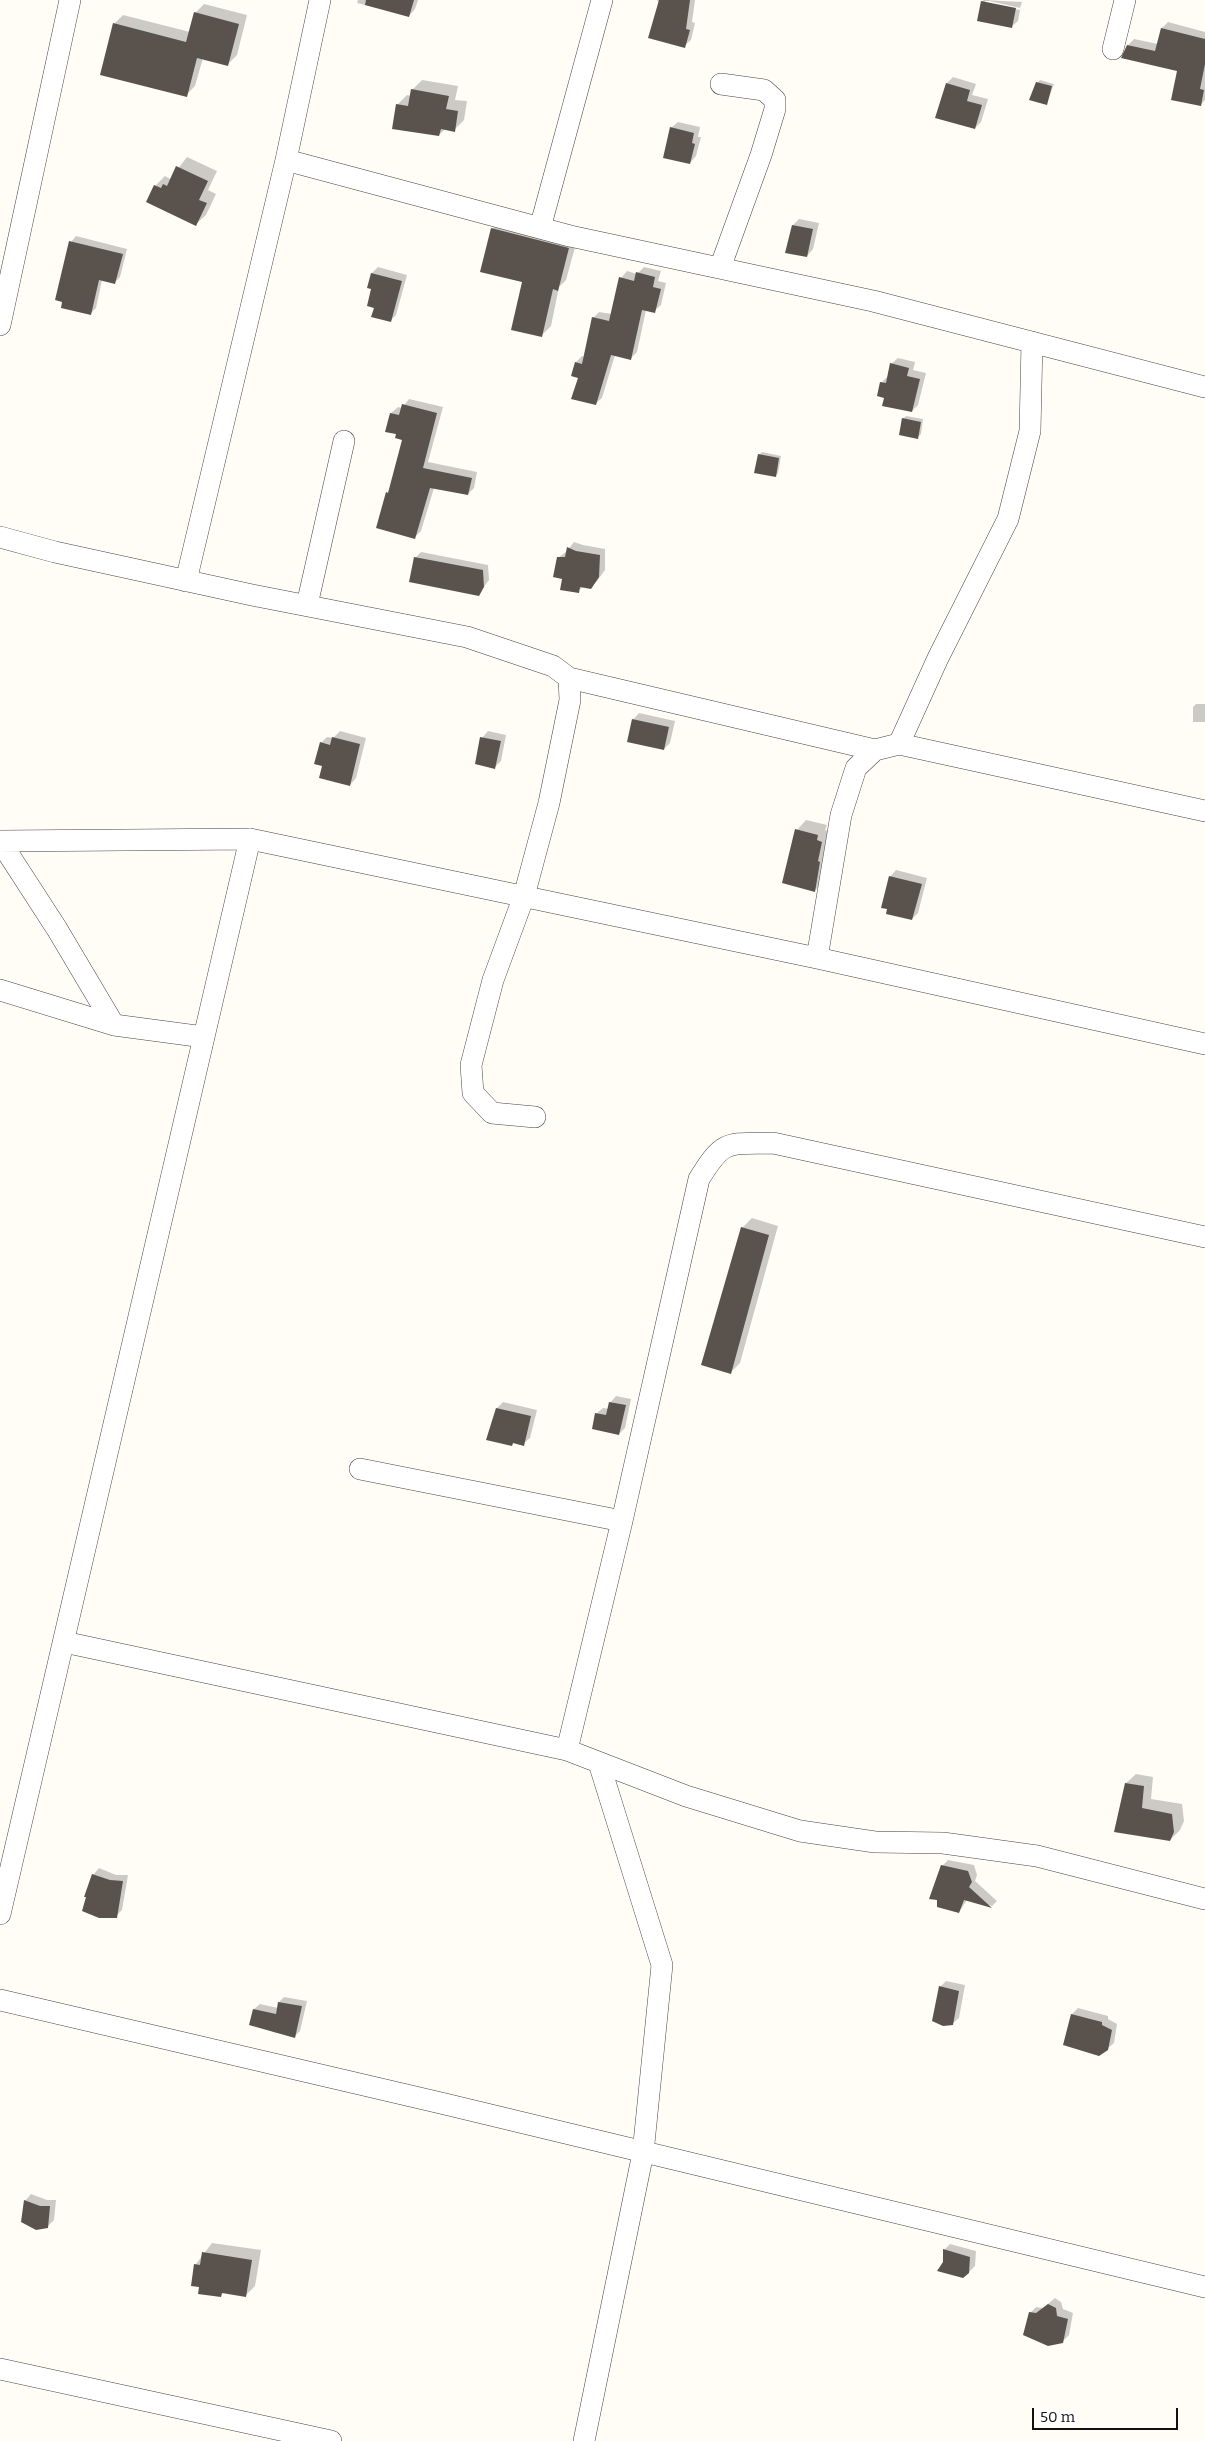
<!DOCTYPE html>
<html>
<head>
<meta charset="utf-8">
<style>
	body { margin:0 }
	#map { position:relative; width:1205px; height:2441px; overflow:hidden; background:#fffdf5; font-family:Bitter,serif }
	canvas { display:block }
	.scale { position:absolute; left:1032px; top:2408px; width:146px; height:22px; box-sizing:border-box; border:2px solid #111; border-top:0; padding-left:6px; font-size:15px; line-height:18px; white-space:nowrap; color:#111; -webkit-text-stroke:4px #fff; paint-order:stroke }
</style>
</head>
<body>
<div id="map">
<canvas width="1205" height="2441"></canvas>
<div class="scale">50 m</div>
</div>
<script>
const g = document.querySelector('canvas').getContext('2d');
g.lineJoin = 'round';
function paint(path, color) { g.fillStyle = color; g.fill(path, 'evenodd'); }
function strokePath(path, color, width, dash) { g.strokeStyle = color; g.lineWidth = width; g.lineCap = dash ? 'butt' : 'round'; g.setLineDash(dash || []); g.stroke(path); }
const shadow = new Path2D(`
	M358,0H418L415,9L409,16L357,3Z
	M657,0H695L692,22L695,23L691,40L684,46Z
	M984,0L1022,2L1020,8L985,0V3L1020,10L1018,21L1011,27L982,1Z
	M204,4L247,15L237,55L228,64L203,58L195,86L186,95L114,24L123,15L190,32L195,13Z
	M1168,22L1205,32V100L1201,105L1178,70L1128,45L1134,39L1158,44L1162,28Z
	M953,77L976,84L972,95L988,99L981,122L975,128L947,83Z
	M422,80L458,86L455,100L467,101L464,120L454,130L445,129L439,135L397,105L407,95L411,96L412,90Z
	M1040,80L1054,84L1047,103L1037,83Z
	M678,122L700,127L698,137H701L696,156L690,163L671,128Z
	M187,157L217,171L208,190L216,194L206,215L196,224L155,186L165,176L170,179Z
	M799,219L819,223L813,249L807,256L793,225Z
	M501,220L577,240L566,280L559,287L551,326L542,335L523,281L492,229Z
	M76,236L127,249L120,277L114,283L102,280L96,308L90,314L71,242Z
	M378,267L407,275L396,315L390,321L375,307L373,288L368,287L372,273Z
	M644,267L661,271L658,281L666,283L661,305L654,311L646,310L637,352L631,358L615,355L602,398L595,404L579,377L572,376L576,362L582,356L585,357L593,318L599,312L612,314L621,278L627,271L637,274Z
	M898,358L915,362L913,370L926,373L918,405L912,411L886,397L881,383L888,376L891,364Z
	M409,399L443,407L428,462L477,472L474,488L468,494L434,488L421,531L415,537L387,493L390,490L403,439L391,413L398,407L402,408Z
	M906,416L923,419L921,434L918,437L903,419Z
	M762,452L781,456L778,473L775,476L759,455Z
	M574,542L583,545L605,549V570L597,581L591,588L583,587L578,591L564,578L558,558L567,551Z
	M421,552L488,565L489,580L478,595L415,558Z
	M1196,704H1205V722H1193V707Z
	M639,713L675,721L670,743L664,749L633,720Z
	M340,731L366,738L356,778L350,785L324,765L321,743L327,737L333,738Z
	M488,731L506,735L501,761L495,767L482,738Z
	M806,820L827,825L825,830L831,832L825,881L815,890L797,830Z
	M896,870L927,878L918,913L912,919L890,877Z
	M752,1218L778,1226L740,1363L731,1372L742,1228Z
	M616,1396L631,1399L625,1428L619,1434L596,1414L603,1408L609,1409L610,1403Z
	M503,1402L537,1410L530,1438L523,1444L514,1442L512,1445L488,1439L493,1418L497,1408Z
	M1136,1774L1153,1777L1151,1799L1182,1804L1184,1821L1180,1830L1170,1840L1115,1831L1126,1783Z
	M948,1860L974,1865L977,1875L975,1881L997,1901L992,1906L967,1900L959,1912L942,1866Z
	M99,1868L116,1875H128L122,1910L116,1916L93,1875Z
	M946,1981L965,1985L959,2018L952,2024L940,1987Z
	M284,1997L307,2001L300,2031L295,2036L273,2032L254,2009L260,2004L278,2008L279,2002Z
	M1078,2008L1108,2016V2019L1117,2024L1114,2043L1107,2049L1072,2014Z
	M31,2194L47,2200H56L54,2220L47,2227L25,2201Z
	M212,2243L261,2250L255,2286L246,2295L224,2292L220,2296L200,2286L196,2264Z
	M950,2244L976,2251L975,2266L969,2272L944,2250Z
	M1055,2298L1061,2302L1063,2309L1073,2313L1069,2335L1062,2342L1030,2313L1036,2307L1043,2308Z`);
const building = new Path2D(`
	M366,0H414L409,17L365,5Z
	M659,0H690L686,29L690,30L685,48L648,38Z
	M981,1L1016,8L1012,28L977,21Z
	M194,12L239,24L228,66L197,58L187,97L100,75L113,23L186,42Z
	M1161,28L1205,39V64L1200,89L1204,90L1201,106L1171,100L1177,71L1121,58L1127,45L1155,51Z
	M1036,82L1052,86L1047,105L1029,100Z
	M946,83L970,90L967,101L982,105L975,129L935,118Z
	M411,89L449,96L446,109L458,111L455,132L441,129L439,136L392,129L396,104L408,106Z
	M670,127L694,133L692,143L695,144L690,164L663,158Z
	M176,166L208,181L199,200L207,203L196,226L146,202L154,185L161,188L163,184L167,186Z
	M792,225L813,229L807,257L785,253Z
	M491,228L569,248L558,291L553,289L542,337L511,330L522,282L480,272Z
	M69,241L123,254L115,284L99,280L91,315L61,308L62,302L55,300Z
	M636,272L655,277L653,287L661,289L655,313L642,310L631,360L611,355L596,405L571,399L578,378L571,376L575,362L582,364L592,317L609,321L619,277L634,281Z
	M371,273L402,281L391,322L371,317L374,308L367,306L371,289L367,288Z
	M890,363L909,368L907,376L920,379L912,412L882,406L884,398L877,396L880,382L886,383Z
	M402,404L437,413L423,468L472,478L468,495L430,488L415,539L376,528L386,492L388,493L402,440L395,438L396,434L385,432L390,413L399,415Z
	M902,418L921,422L918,439L899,435Z
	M758,454L779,458L776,477L754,473Z
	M567,547L576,551L600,555L599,577L591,589L580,587L579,593L560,590L562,579L553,577L557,557H565Z
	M414,557L483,570L484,587L479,596L409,582Z
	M632,719L669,727L664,750L627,742Z
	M332,737L360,744L350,786L319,778L322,766L314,764L320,742L330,745Z
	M480,737L501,741L495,769L475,764Z
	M795,829L818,835L817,840L822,842L818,861L820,862L815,892L782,883Z
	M889,876L922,884L912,920L886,914L887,909L881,908Z
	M741,1227L769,1235L731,1374L701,1365Z
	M609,1402L626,1405L619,1435L592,1429L595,1413L606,1415Z
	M496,1408L531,1416L524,1446L513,1443L512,1446L486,1440Z
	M1125,1783L1144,1786L1142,1808L1172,1814L1174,1832L1170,1841L1114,1832Z
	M941,1865L968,1871L972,1882L969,1887L992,1908L964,1900L959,1913L937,1907V1900L929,1899Z
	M92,1874L110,1880L123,1881L117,1918H99L82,1911L86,1897H84Z
	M939,1986L959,1991L953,2025L943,2026L932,2021Z
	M278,2002L302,2006L295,2038L249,2025L253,2009L276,2014Z
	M1071,2014L1102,2022V2025L1112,2030L1108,2050L1099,2056L1063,2045Z
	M24,2200L40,2206H50L48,2228L36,2230L21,2222Z
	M943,2249L970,2257L969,2273L963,2278L937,2271L943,2262Z
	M202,2252L252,2260L246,2297L222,2293L221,2297L198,2294L199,2287L191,2286L194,2264L200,2265Z
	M1048,2304L1056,2308L1057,2316L1068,2319L1063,2343L1048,2346L1023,2335L1029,2312L1036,2313Z`);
const minor = new Path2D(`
	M1113,49L1125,0
	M286,160L570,236L873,301L1205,387
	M540,228L602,0
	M720,268L761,155L775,109V100L764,90L721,84
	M0,325L70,0
	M0,537L55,552L252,595L467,637L553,666L569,678L875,750
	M186,581L286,160L320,0
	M307,605L344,441
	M899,744L938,658L1008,519L1030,431L1032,342
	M0,841L250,839L817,958L1205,1044
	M0,841L57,929L114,1025
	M817,958L841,815L856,768L875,750L899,744L1205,811
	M0,990L114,1025L204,1037
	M535,1117L492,1113L473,1093L471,1065L493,980L524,896L549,803L570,700L569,678
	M360,1469L622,1521
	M64,1642L567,1750L686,1796L800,1831L875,1842L943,1843L1037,1856L1205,1899
	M567,1750L622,1521L699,1179C724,1138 728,1144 773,1143L1205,1237
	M0,1914L250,839
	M0,2000L445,2104L1205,2287
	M0,2369L331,2441
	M584,2441L643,2153L662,1965L599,1763`);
paint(shadow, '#0003');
paint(building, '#5a524d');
strokePath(minor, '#444', 22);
strokePath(minor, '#fff', 21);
</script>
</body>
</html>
